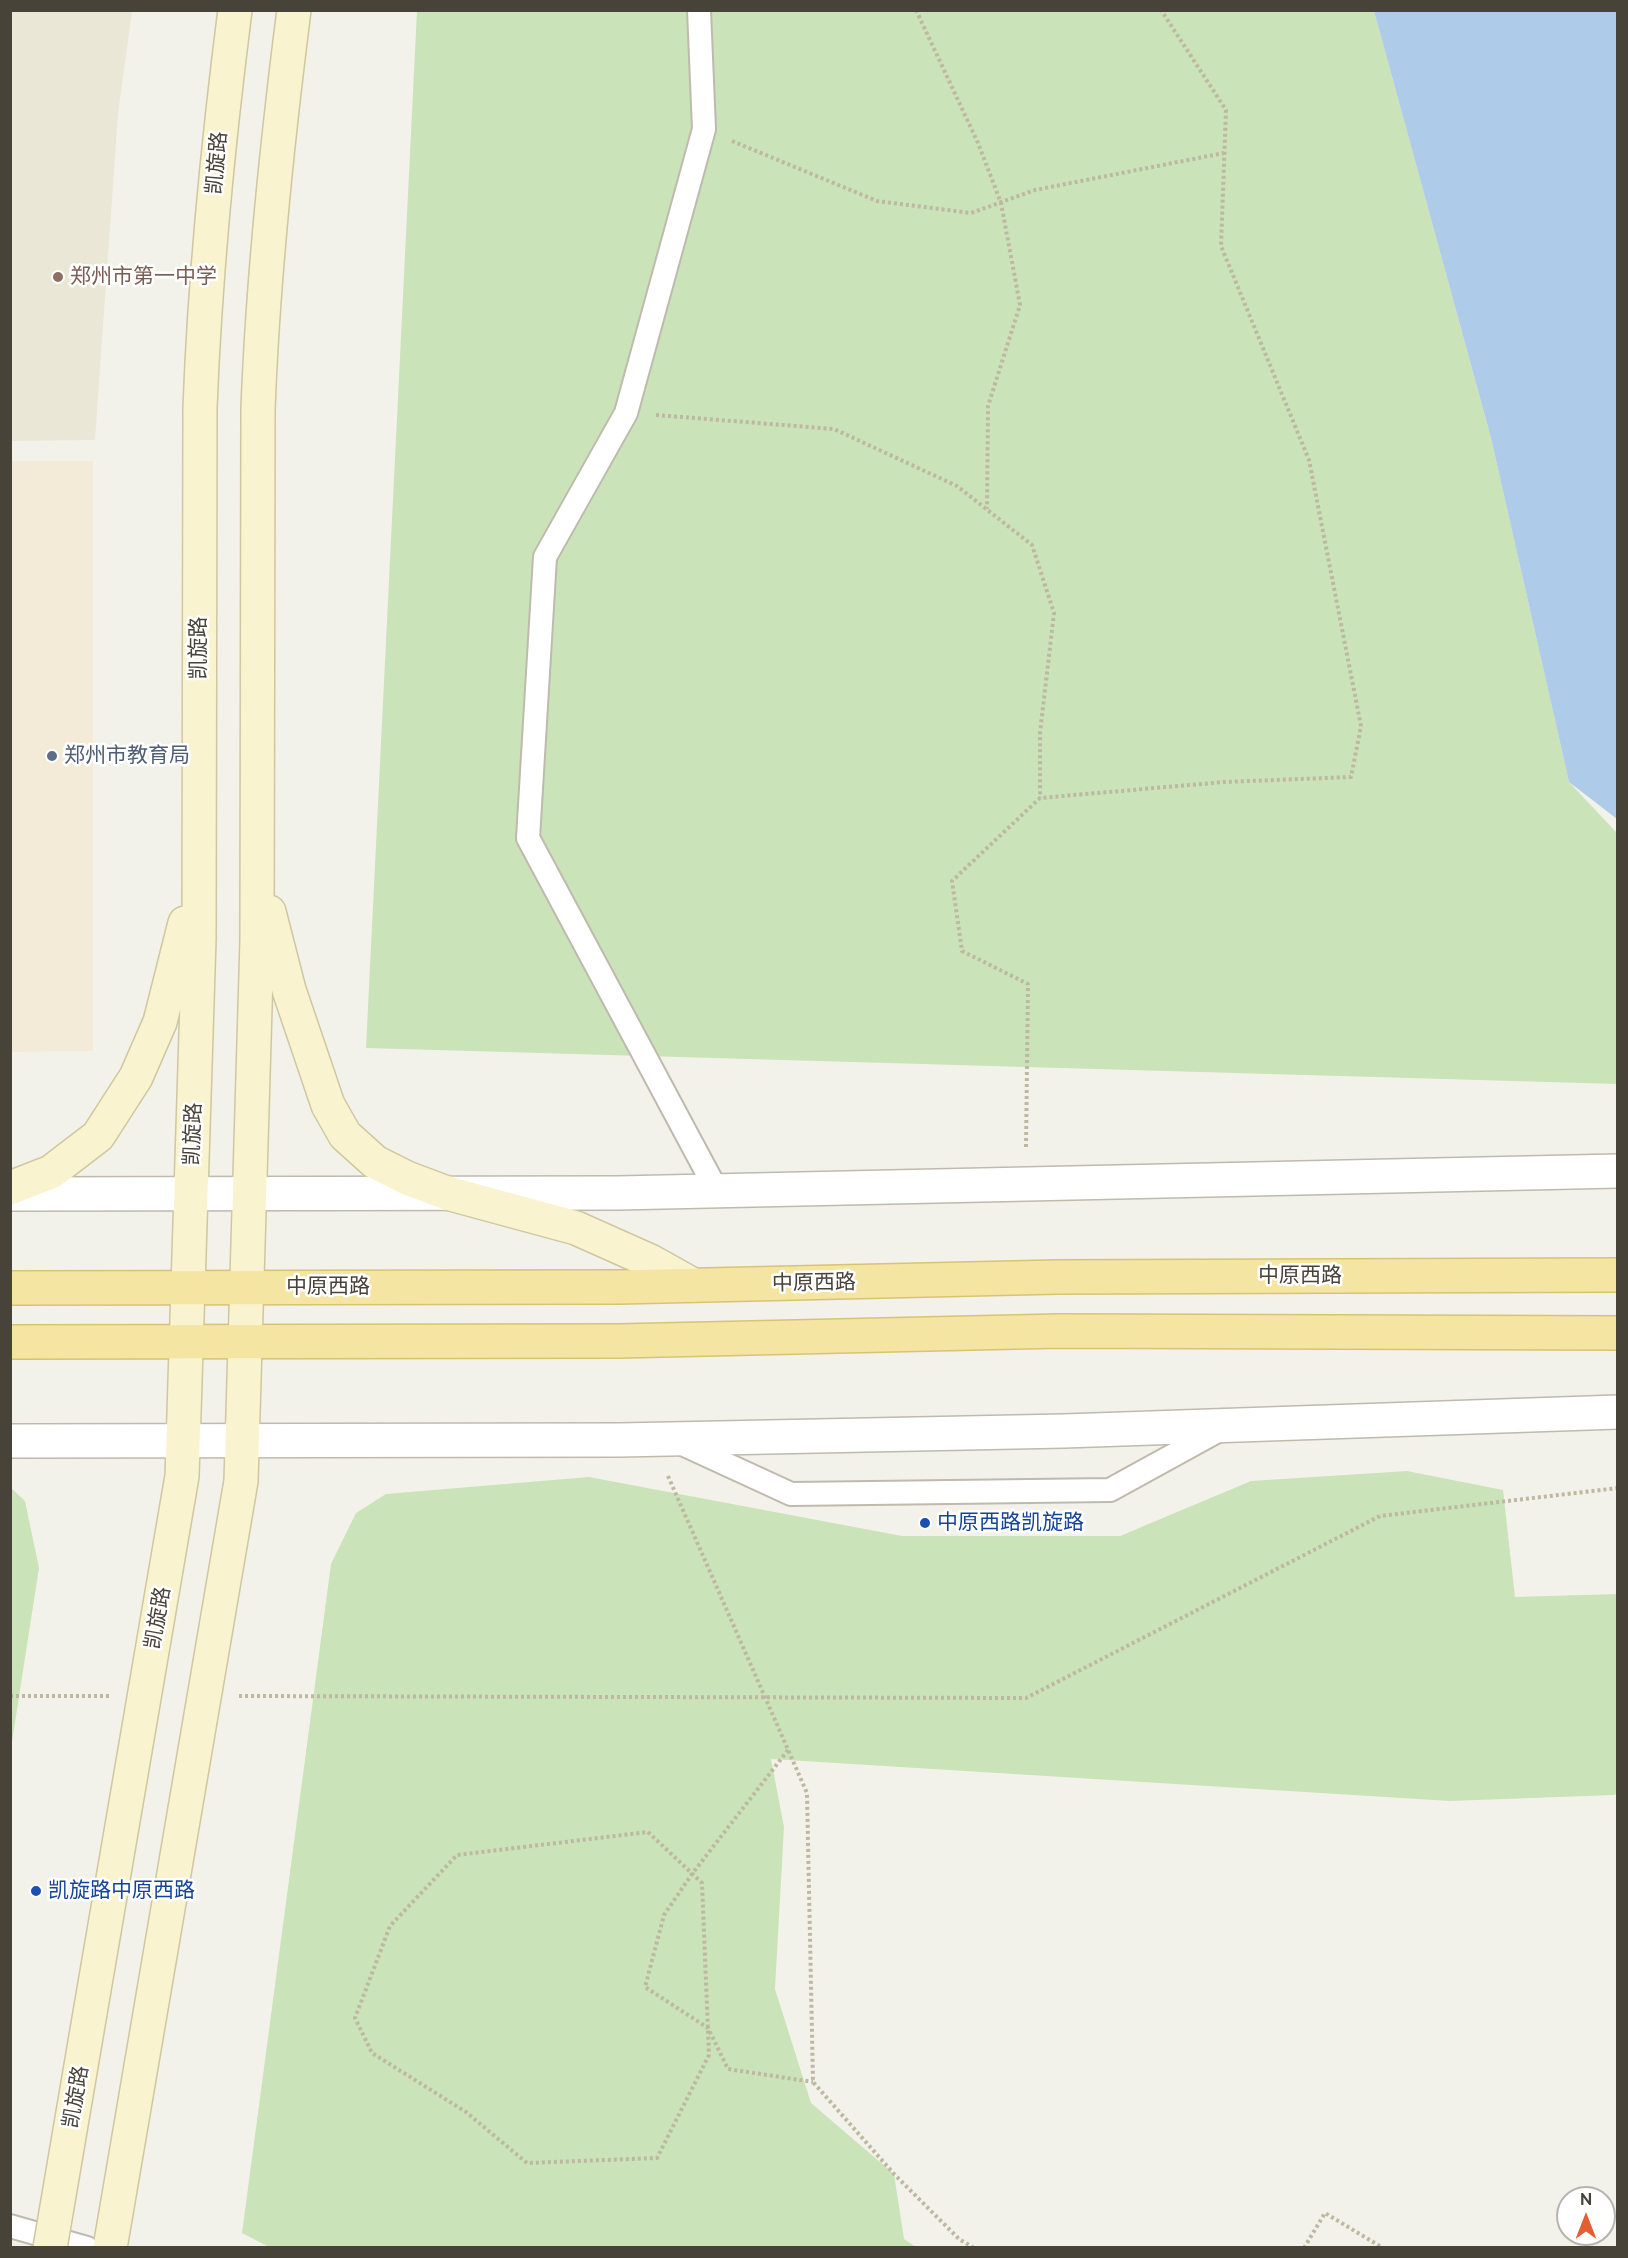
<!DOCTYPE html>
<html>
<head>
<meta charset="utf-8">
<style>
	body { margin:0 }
	#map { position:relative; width:1628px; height:2258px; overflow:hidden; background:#f3f2ea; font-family:Raleway,sans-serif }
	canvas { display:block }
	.frame { position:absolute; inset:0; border:12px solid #474339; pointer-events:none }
	.north { position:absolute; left:1556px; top:2186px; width:60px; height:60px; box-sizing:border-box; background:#fff; border:2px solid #b5b4b0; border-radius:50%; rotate:0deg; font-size:16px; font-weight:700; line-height:24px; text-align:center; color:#474339 }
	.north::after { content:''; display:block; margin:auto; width:21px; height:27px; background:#e35e32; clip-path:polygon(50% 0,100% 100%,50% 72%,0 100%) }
</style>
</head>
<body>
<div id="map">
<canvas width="1628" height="2258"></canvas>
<div class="frame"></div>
<div class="north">N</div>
</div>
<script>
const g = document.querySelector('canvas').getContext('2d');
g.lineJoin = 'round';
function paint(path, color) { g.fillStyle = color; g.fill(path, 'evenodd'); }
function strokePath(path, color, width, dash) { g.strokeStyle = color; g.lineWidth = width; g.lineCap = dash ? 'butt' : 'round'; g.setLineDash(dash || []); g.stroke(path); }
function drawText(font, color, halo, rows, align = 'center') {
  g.font = font + ' Raleway,"Noto Sans SC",sans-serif'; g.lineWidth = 5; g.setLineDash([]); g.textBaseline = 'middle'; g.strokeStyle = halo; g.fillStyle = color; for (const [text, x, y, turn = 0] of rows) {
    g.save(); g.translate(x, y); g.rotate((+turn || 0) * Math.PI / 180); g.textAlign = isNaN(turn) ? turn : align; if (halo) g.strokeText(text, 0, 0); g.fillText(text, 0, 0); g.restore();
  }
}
const commercial = new Path2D(`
	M10,461H93V1051L11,1052Z`);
const education = new Path2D(`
	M10,11H132L118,114L95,440L11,441Z`);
const green = new Path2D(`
	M417,11H1374L1491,438L1569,782L1617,833V1084L366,1048Z
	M1407,1471L1503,1490L1515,1597L1617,1594L1618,1793L1614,1795L1450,1801L771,1759L784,1827L775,1989L811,2103L894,2174L904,2239L916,2247L271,2248L242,2233L331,1564L356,1513L386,1494L589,1477L902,1536H1120L1251,1481Z
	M11,1488L25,1501L39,1568L11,1748Z`);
const water = new Path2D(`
	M1374,11H1617V819L1569,782L1491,438Z`);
const path = new Path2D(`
	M916,10L978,143L1001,203L1020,305L988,406L987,509
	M732,141L877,201L971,213L1035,190L1224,153
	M656,415L834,429L957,486L1032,545L1054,613L1040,733V798
	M1026,1147L1028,984L962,951L952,881L1040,798L1224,782L1351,777L1361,726L1309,460L1221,246L1226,110L1161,10
	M668,1476L807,1793L813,2082L894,2174L959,2239L974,2248
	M10,1696H109
	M239,1696L1026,1698L1380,1516L1618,1488
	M788,1750L692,1874L664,1915L645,1987L708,2028L728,2069L813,2082
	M648,1832L702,1883L709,2055L657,2158L527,2163L466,2112L372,2053L355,2018L390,1926L457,1855Z
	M1304,2248L1325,2213L1383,2248`);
const service = new Path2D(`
	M699,10L704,129L626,413L545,557L528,838L717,1191
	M678,1442L791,1494L1110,1490L1221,1429
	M10,2226L87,2248`);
const minor = new Path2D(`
	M10,1194L618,1193L1618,1171
	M10,1441L620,1440L1064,1431L1618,1412`);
const secondary = new Path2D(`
	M269,912L289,990L328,1105L345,1135L375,1162L407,1178L447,1193L576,1228L650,1261L693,1285
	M10,1188L51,1172L98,1136L136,1077L160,1022L185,923
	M90,2013L182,1476L199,939L200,408C205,275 218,143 235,10
	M110,2248L241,1481L257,940L258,409C263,276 277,143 294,10`);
const primary = new Path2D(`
	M10,1288L619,1287L1058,1277L1618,1275
	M10,1342L619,1341L1060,1331L1618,1333`);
const secondaryBridge = new Path2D(`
	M50,2248L90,2013`);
const markers = [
	[58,277,6,"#8d6e63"],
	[52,756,6,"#5c6f8a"],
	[925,1523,6,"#1a4fb4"],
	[36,1891,6,"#1a4fb4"]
];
const streetNames = [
	["凯旋路",217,163,-85],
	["凯旋路",199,648,-90],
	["凯旋路",193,1134,-88],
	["中原西路",1300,1276],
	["中原西路",814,1283,-1],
	["中原西路",328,1287],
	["凯旋路",158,1618,-80],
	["凯旋路",76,2097,-80]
];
const educationNames = [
	["郑州市第一中学",70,277]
];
const serviceNames = [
	["郑州市教育局",64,756]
];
const transitNames = [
	["中原西路凯旋路",937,1523],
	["凯旋路中原西路",48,1891]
];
paint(commercial, '#f3ead8');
paint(education, '#ebe7d6');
paint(green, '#cbe3b8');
paint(water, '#aecbe9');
strokePath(service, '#bebaae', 26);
strokePath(minor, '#bebaae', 36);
strokePath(secondary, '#cec79f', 36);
strokePath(primary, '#d7c374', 36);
strokePath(path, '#beb7a1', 4, [3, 3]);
strokePath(service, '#fff', 22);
strokePath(minor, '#fff', 33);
strokePath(secondary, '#f9f3cf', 33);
strokePath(primary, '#f4e5a3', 33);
strokePath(secondaryBridge, '#cec79f', 36, []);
strokePath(secondaryBridge, '#f9f3cf', 33);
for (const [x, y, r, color] of markers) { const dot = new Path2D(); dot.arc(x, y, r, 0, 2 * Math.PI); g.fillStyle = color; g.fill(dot); strokePath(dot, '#fff', 2); }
drawText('21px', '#474339', '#fff', streetNames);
drawText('21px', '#785e54', '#fff', educationNames, 'left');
drawText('21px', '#4e5e75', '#fff', serviceNames, 'left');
drawText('21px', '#164399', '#fff', transitNames, 'left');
</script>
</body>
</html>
